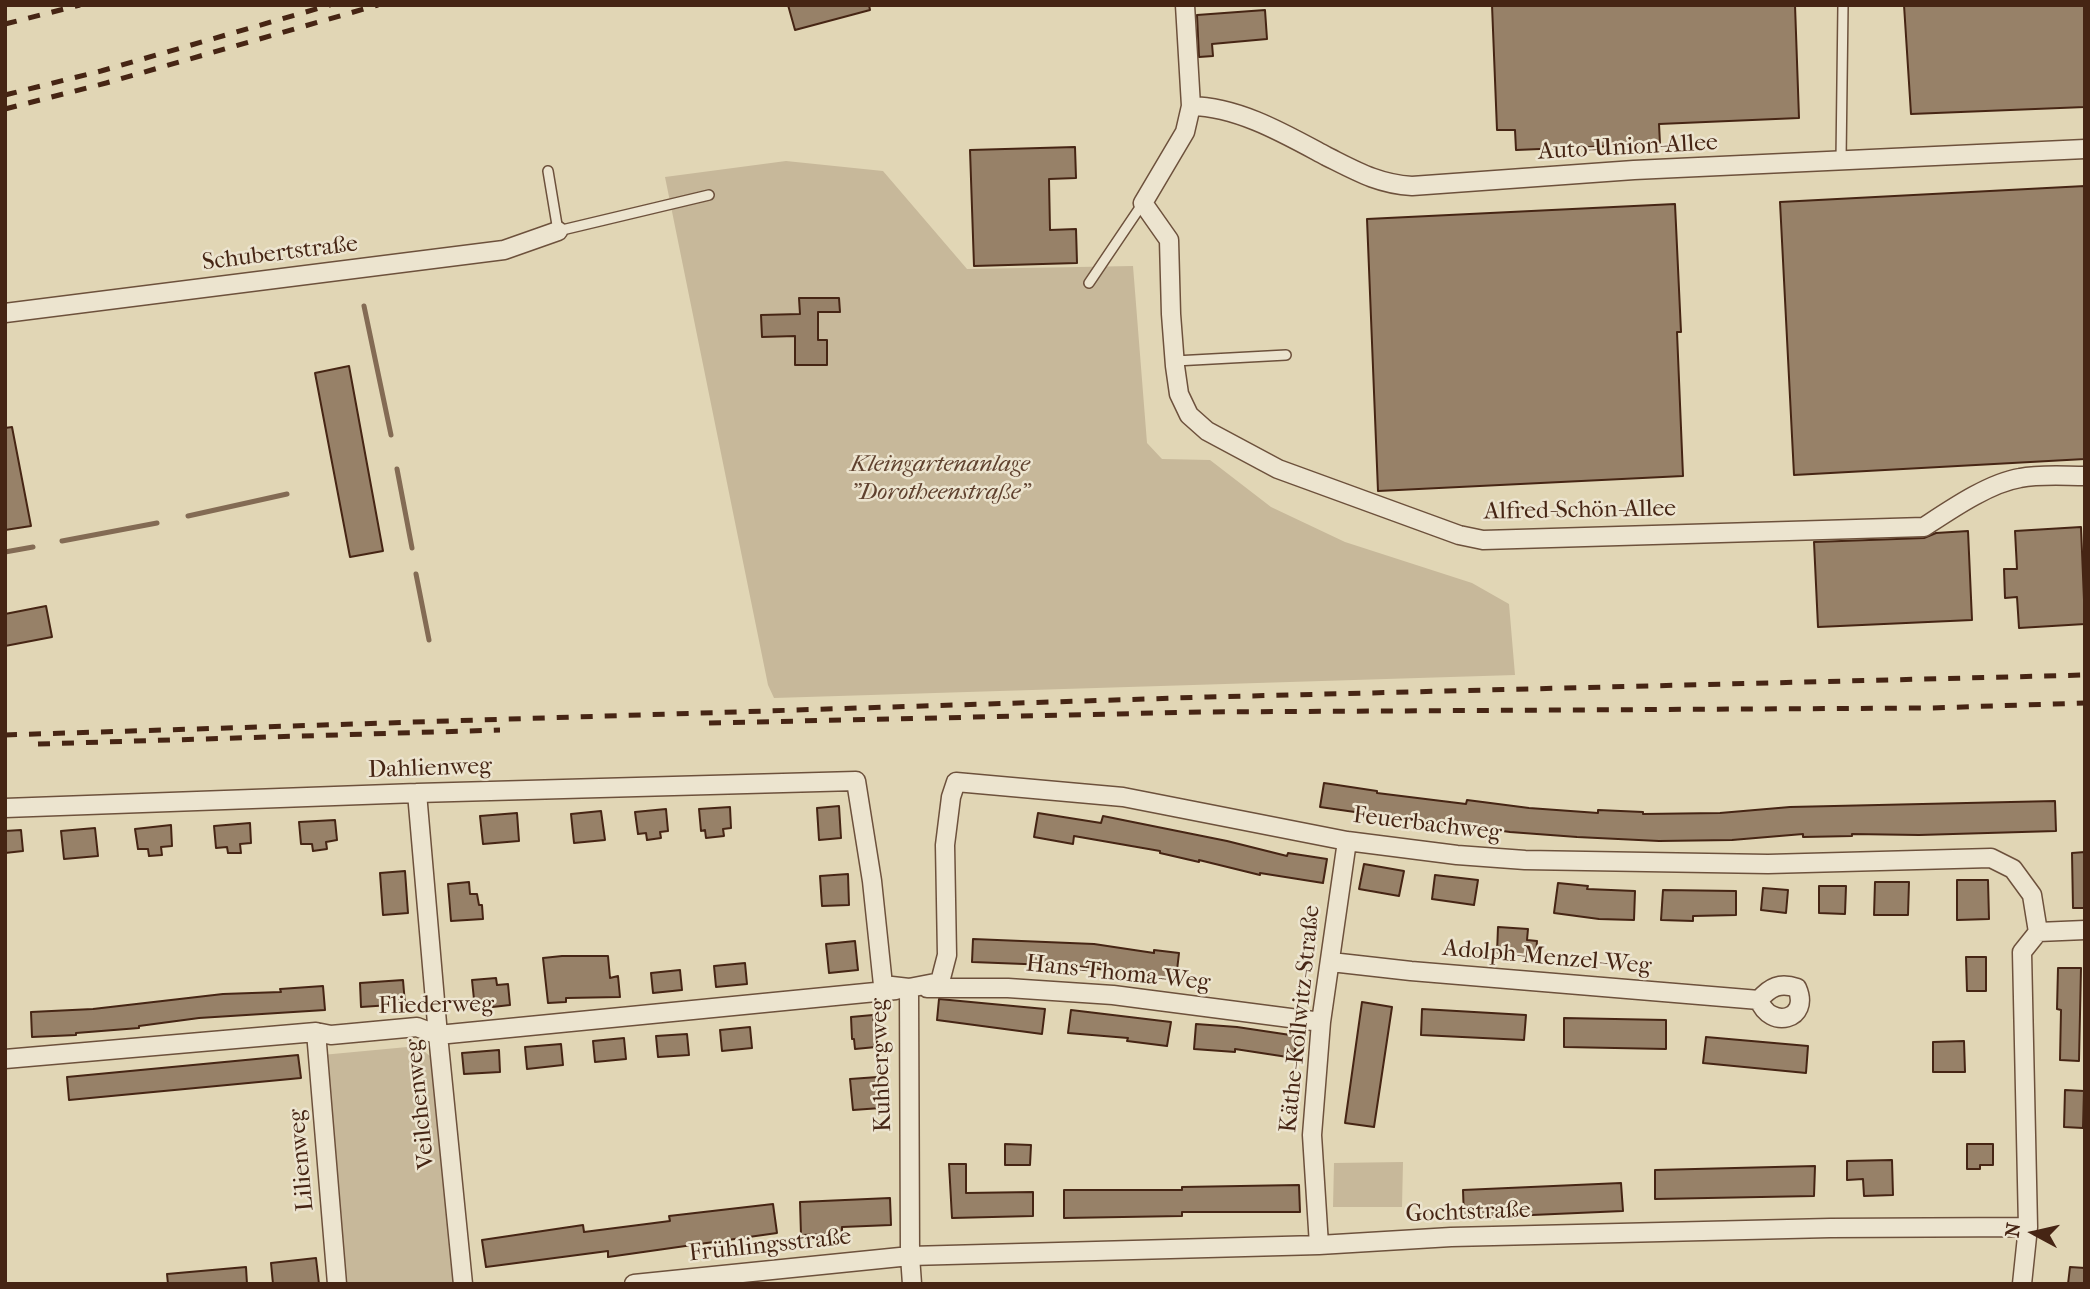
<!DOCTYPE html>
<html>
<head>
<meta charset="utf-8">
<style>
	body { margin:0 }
	#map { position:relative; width:2090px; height:1289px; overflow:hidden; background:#e1d6b5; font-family:"IM FELL French Canon",serif }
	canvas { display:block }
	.frame { position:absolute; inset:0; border:7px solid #462514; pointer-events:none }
	.north { position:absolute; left:1999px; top:1198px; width:70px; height:70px; -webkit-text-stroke:5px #ece4cf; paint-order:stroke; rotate:278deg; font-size:19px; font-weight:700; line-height:28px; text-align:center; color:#462514 }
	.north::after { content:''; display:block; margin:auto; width:24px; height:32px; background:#462514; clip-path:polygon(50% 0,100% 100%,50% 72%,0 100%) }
</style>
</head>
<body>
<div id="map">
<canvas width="2090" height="1289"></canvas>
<div class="frame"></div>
<div class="north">N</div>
</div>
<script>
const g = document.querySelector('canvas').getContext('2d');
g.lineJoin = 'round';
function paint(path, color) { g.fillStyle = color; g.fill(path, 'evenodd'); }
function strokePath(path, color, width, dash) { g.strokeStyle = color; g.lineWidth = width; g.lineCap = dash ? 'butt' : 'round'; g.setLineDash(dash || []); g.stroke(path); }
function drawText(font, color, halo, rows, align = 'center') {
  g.font = font + ' "IM FELL French Canon",serif'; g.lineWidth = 5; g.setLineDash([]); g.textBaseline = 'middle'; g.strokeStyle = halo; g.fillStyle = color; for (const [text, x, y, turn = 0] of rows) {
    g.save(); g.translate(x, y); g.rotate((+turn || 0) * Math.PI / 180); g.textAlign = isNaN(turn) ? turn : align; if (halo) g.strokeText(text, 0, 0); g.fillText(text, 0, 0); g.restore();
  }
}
const green = new Path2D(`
	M786,161L883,171L967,269L1133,266L1147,443L1162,459L1210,460L1271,507L1345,542L1472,583L1509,604L1515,675L774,698L768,685L665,177Z
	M418,1046L431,1057L433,1065L456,1283L347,1284L322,1055Z
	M1403,1162L1402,1207H1333L1334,1163Z`);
const stream = new Path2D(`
	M364,306L391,435
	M397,469L412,548
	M188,516L287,494
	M62,541L157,523
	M5,552L33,547
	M416,574L429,640`);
const building = new Path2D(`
	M788,5H869L870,10L795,30Z
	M1492,5H1795L1799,118L1659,124L1660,144L1516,150L1515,130H1497Z
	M1904,5H2085V107L1911,114Z
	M1265,10L1267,39L1212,44L1213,56L1199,57L1197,15Z
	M1075,147L1076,178L1049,179L1050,230L1076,229L1077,263L974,266L970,150Z
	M2085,186V459L1794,475L1780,202Z
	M1675,204L1681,332H1677L1683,476L1378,491L1367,219Z
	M799,298H839L840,312H818V340H827V365H795V336L762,337L761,315L800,314Z
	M349,366L383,551L350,557L315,373Z
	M12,427L31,526L5,530V428Z
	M2081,527L2085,624L2019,628L2017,597L2005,598L2004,569H2017L2015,531Z
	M1968,531L1972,620L1818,627L1814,542L1924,538L1936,533Z
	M46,606L52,637L5,646V614Z
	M1324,783L1377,791V793L1466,804L1467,800L1529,808L1598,813V810L1643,812V814L1720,813L1790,807L2055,801L2056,831L1919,835L1852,834V836L1803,837V834L1732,840L1659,841L1577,837L1510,832L1446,823L1445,825L1320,807Z
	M839,806L841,838L819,840L817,808Z
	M730,807L731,828L723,829L724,836L706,838L705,830L701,831L699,809Z
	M666,809L668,831L660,832L661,838L647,840L646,833L638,834L635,812Z
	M601,811L605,840L574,843L571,814Z
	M517,813L519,841L483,844L480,816Z
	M1038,813L1101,823L1103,816L1227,841L1287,856L1288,853L1327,859L1323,883L1260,873V875L1199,860V862L1160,853V851L1074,836L1073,844L1034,837Z
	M335,820L337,840L326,842L327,849L313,851L312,844H301L299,822Z
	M250,823L251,843L240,844L241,853H228L227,847L216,848L214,826Z
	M171,825L172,846L161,847L162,855L149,856L148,849H138L135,829Z
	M95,828L98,856L64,859L61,831Z
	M21,830L23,851L5,853V831Z
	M2085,852V908H2073L2072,853Z
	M1364,864L1404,871L1399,896L1359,889Z
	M405,871L408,913L383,915L380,873Z
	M848,874L849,905L822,906L820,876Z
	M1435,875L1478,880L1474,905L1432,899Z
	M1957,880H1988L1989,919L1957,920Z
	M469,882L470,894H477L479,905H482L483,919L451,921L448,884Z
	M1875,882H1909L1908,915H1874Z
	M1558,883L1588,886L1587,889L1635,891L1634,920L1599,919L1554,913Z
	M1819,886H1846L1845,914L1819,913Z
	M1763,888L1788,890L1786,913L1761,910Z
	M1663,890L1736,891V915L1693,916V921L1661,920Z
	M1498,927L1528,929L1527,940L1537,941L1536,955L1497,953Z
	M973,939L1094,944L1154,953V950L1179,953L1176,979L1076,966L972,962Z
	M855,941L858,970L829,973L826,944Z
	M562,956H608L610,978L618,976L620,997L566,998V1002L548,1003L543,958Z
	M1966,957H1986V991H1967Z
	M745,963L747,984L716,987L714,966Z
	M2058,968H2081L2079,1061L2060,1060L2061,1010L2057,1009Z
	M680,970L682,990L653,993L651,973Z
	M496,978L497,985L508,984L510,1005L475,1009L472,980Z
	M403,980L405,1004L361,1007L360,983Z
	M323,986L325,1010L199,1018L139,1026V1028L76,1033V1035L32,1037L31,1012L93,1009L223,994L281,992L280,989Z
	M939,999L1045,1009L1042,1034L937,1020Z
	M1362,1002L1392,1007L1374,1127L1345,1123Z
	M1422,1009L1526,1015L1524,1040L1421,1035Z
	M1071,1010L1171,1022L1167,1046L1127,1041L1128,1038L1068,1033Z
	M873,1015L876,1047L855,1049L854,1039H852L851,1017Z
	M1564,1018L1666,1020V1049L1564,1047Z
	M1196,1024L1237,1027L1297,1036L1294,1058L1235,1049V1052L1194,1049Z
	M750,1027L752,1048L722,1051L720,1030Z
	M687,1034L689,1055L658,1057L656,1036Z
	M1706,1037L1808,1046L1806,1073L1703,1063Z
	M624,1038L626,1059L595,1062L593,1041Z
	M1964,1041L1965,1072H1933V1042Z
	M561,1044L563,1065L527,1069L525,1047Z
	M499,1050L500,1072L464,1074L462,1053Z
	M298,1055L301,1078L69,1100L67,1077Z
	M878,1077L881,1108L853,1110L850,1079Z
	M2065,1090L2084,1091L2083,1128L2064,1127Z
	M1005,1144L1031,1145L1030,1165H1005Z
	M1967,1144H1993V1165H1980V1169H1967Z
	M1892,1160L1893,1195L1864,1196L1863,1179L1847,1180V1161Z
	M949,1164H966V1193L1033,1192V1216L952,1218Z
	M1815,1166L1814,1196L1655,1199V1170Z
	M1621,1183L1623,1211L1464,1218L1463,1190Z
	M1299,1185L1300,1212H1182V1216L1064,1218V1190H1182V1187Z
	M890,1198L891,1225L842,1227V1234L801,1235L800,1202Z
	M773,1204L777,1233L608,1257V1251L486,1267L482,1240L583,1225L584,1232L670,1221L669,1216Z
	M316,1258L319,1284H273L271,1263Z
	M246,1267L247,1284H168L167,1274Z
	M2070,1267L2085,1268V1284H2068Z`);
const lane = new Path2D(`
	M1841,160L1843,5
	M548,171L558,231L709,195
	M1089,283L1143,203
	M1175,361L1286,355`);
const street = new Path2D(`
	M1185,5L1191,106L1185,132L1143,203L1169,240L1171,314L1175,366L1179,394L1189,415L1207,431L1278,469L1459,535L1483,540L1924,527C1950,510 1989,483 2020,478C2040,474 2064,476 2085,476
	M1191,106C1239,107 1285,134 1326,156C1356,171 1378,184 1412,186L1634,170L2085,149
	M5,313L504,250L558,231
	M417,793L438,1035L463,1284
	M5,808L417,793L856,781L872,881L883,985L909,988L910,1256L912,1284
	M2038,932L2085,930
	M1331,962L1411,971L1759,1000C1770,987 1780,982 1797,988C1811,1020 1770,1030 1759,1000
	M909,988L940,982L947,955L945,845L951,797L956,782L1123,797L1347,841L1457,855L1525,860L1768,864L1991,858L2013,869L2032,895L2038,932
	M927,988H1008L1113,995L1321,1022
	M316,1032L337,1284
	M5,1059L316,1032L331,1035L417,1027L438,1035L896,990
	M1319,1245L1312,1135L1321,1022L1347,841
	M634,1284L910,1256L1319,1245L1451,1237L1830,1228L2028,1227
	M2022,1284L2028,1227L2022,952L2038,932`);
const rail = new Path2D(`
	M5,24L80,5
	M5,95L101,71L330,5
	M5,109L106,83L378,5
	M709,723L1202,712L1930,708L2085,703
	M5,735L1208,697L2085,675
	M38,744L500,730`);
const streetNames = [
	["Auto-Union-Allee",1628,148,-3],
	["Schubertstraße",280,254,-7],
	["Alfred-Schön-Allee",1580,511,-1],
	["Dahlienweg",430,769,-2],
	["Feuerbachweg",1427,825,7],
	["Adolph-Menzel-Weg",1547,958,5],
	["Hans-Thoma-Weg",1118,974,6],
	["Fliederweg",436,1006,-1],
	["Käthe-Kollwitz-Straße",1301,1019,-84],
	["Kuhbergweg",882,1065,-92],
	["Veilchenweg",421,1104,-96],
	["Lilienweg",302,1160,-95],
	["Gochtstraße",1468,1213,-2],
	["Frühlingsstraße",770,1246,-6]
];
const parkNames = [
	["Kleingartenanlage",940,465],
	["\"Dorotheenstraße\"",940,493]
];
paint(green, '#c7b89a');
strokePath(stream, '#836b54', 5);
paint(building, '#978168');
strokePath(building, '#462514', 2);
strokePath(lane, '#6d513c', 12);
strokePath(street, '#6d513c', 21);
strokePath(lane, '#ece4cf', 9);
strokePath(street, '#ece4cf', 18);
strokePath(rail, '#462514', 5, [12, 12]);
drawText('24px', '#462514', '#ece4cf', streetNames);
drawText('italic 24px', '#60422f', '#ece4cf', parkNames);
</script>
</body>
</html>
